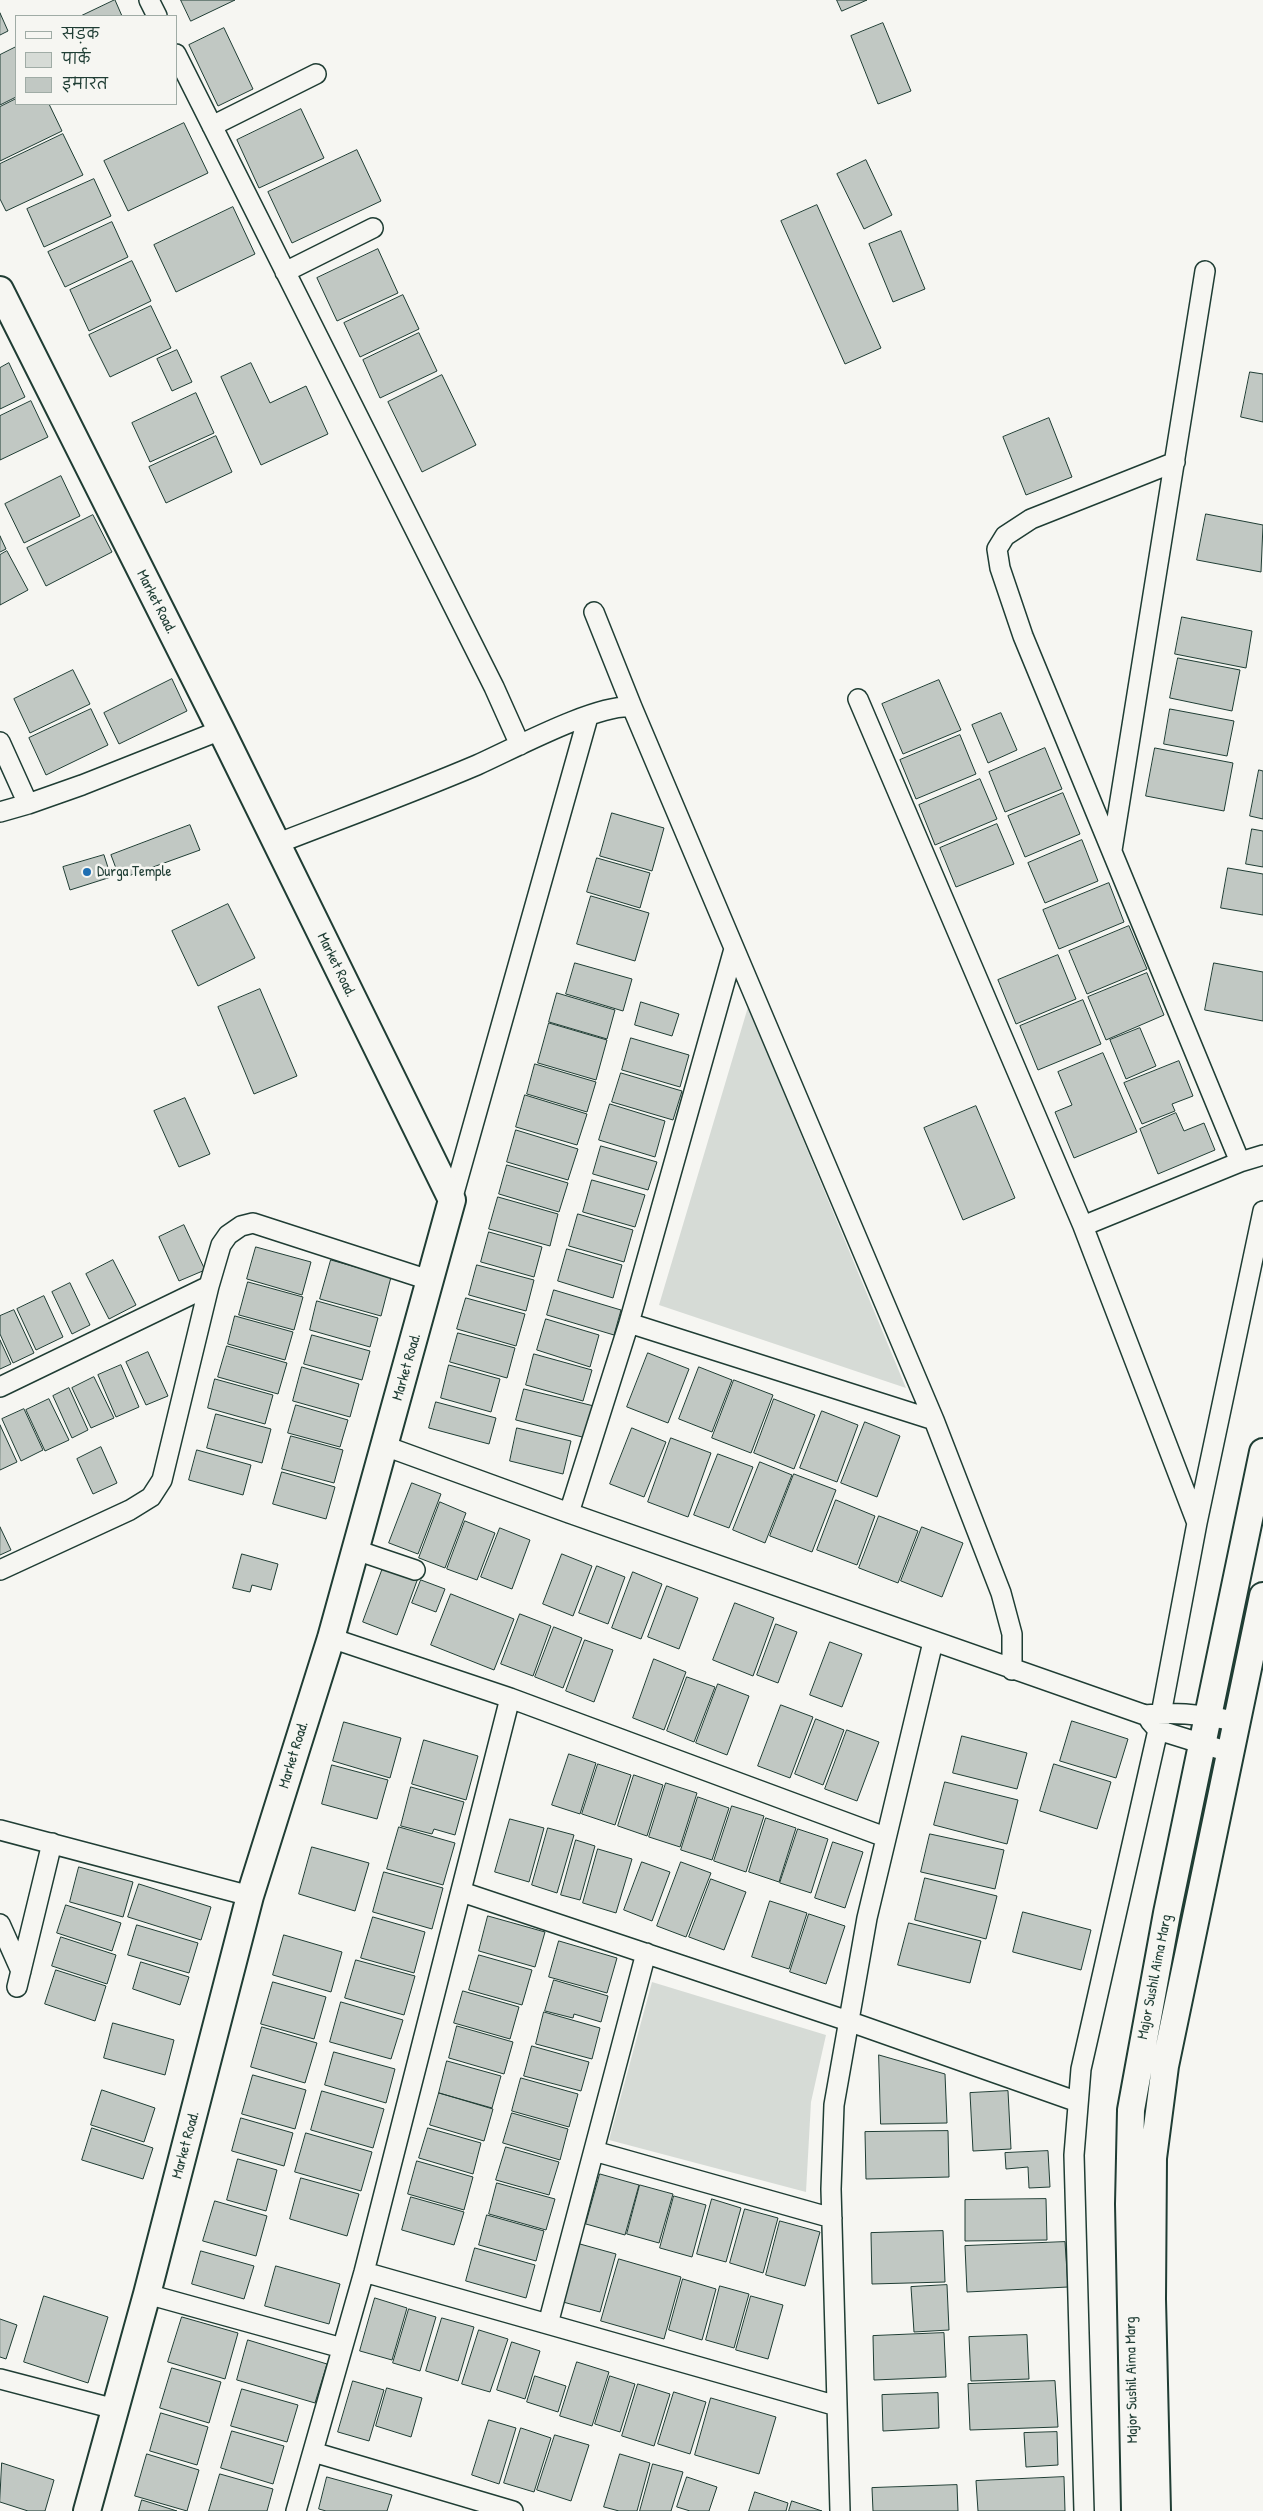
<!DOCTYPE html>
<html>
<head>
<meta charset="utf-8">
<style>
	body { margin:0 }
	#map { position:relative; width:1263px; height:2511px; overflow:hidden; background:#f6f6f2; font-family:"Patrick Hand","Playpen Sans Deva",sans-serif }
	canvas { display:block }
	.legend { position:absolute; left:15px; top:15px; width:162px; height:90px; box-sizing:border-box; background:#f6f6f2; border:1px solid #a0aca6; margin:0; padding:6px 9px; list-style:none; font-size:15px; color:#1f3d34 }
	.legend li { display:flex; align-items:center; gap:10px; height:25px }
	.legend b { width:25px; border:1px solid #a0aca6 }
</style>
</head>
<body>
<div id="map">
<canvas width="1263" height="2511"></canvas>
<ul class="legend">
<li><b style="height:6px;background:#f6f6f2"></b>सड़क</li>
<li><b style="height:14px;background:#d6dbd6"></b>पार्क</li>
<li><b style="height:14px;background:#c1c8c3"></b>इमारत</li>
</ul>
</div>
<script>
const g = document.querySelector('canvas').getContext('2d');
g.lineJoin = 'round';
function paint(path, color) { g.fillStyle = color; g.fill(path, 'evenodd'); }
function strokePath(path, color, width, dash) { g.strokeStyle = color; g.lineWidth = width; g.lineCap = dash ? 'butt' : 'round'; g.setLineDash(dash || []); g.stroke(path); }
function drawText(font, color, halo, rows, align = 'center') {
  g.font = font + ' "Patrick Hand",sans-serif'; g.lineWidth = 5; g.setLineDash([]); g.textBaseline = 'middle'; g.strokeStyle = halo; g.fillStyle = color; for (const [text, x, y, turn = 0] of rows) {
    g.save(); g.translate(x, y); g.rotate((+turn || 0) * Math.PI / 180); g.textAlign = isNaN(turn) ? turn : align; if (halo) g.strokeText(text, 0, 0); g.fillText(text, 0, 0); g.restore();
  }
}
const green = new Path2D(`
	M748,1007L906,1388L659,1305Z
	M652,1982L826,2035L811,2102L806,2192L609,2140Z`);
const building = new Path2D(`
	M115,0L122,16H81Z
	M181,0H235L191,21Z
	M837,0H867L842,11Z
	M0,13L8,31L0,35Z
	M883,23L911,91L878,104L851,36Z
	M224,28L253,89L218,106L189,45Z
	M16,47V97L0,105V55Z
	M16,99V104H49L62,131L0,161V107Z
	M301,109L324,158L259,188L237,140Z
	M184,123L208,173L128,211L104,161Z
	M63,134L83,175L6,211L0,199V164Z
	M357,150L381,201L292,243L268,192Z
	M866,160L892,215L864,229L837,174Z
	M94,179L111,216L44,247L27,209Z
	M817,205L881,348L845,364L781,221Z
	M233,207L255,254L176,292L154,245Z
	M112,222L128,257L65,287L48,252Z
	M901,231L925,289L893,302L869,244Z
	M378,249L398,293L337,321L317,278Z
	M132,261L151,301L89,331L70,290Z
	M403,295L419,329L360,357L344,323Z
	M151,306L171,348L110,377L89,335Z
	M419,333L437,371L380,398L363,360Z
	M177,350L192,382L172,391L157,359Z
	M9,363L25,397L0,409V368Z
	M251,363L270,403L306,386L328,434L261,465L221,377Z
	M1250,372L1263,374V422L1241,417Z
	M442,375L476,445L422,472L388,402Z
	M196,393L214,433L150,462L132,423Z
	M31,401L48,437L0,460V416Z
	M1049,418L1072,477L1026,495L1003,437Z
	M216,436L232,472L166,503L149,467Z
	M61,476L80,516L24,543L5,504Z
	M1206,514L1263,525L1261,572L1197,560Z
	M93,515L112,552L46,586L27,548Z
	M0,536L6,549L0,552Z
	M7,551L28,590L0,605V555Z
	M1182,617L1252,631L1246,668L1175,654Z
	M1178,658L1240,670L1232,711L1170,698Z
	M73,670L90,704L30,733L14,699Z
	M172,679L187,711L119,744L104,713Z
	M939,680L961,730L903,754L882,704Z
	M91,709L108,745L46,775L29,738Z
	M1170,709L1234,721L1227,756L1164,744Z
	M1001,713L1017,750L988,763L972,725Z
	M960,735L976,774L916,799L900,760Z
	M1045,748L1062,789L1005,812L989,772Z
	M1155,748L1233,763L1224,811L1146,796Z
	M1259,770L1263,771V819L1250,816Z
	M980,779L997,819L935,845L919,805Z
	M1063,793L1080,834L1025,857L1008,816Z
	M612,813L664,828L652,871L600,856Z
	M997,824L1014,864L956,887L940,848Z
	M190,825L200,850L120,879L111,855Z
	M1252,829L1263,831V867L1246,864Z
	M1082,840L1098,881L1045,903L1028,863Z
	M104,855L111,877L70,890L63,867Z
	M597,858L650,873L640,908L587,892Z
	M1228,868L1263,874V915L1221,908Z
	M1109,883L1124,922L1059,949L1043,910Z
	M591,896L649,913L635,961L577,944Z
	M228,904L255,958L198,986L172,931Z
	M1129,926L1147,969L1087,994L1069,951Z
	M1058,955L1076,999L1016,1024L998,980Z
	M575,963L632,979L623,1011L566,994Z
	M1214,963L1263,972V1021L1205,1010Z
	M1147,973L1164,1015L1106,1040L1088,997Z
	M260,989L297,1076L254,1094L218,1007Z
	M557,993L615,1010L607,1039L549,1022Z
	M1083,1000L1101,1044L1038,1070L1020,1026Z
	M641,1002L679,1014L672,1036L635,1025Z
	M549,1023L607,1040L596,1080L538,1063Z
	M1140,1028L1156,1066L1126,1079L1110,1040Z
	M631,1038L689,1055L680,1087L622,1070Z
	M1103,1053L1137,1132L1074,1158L1055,1112L1072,1105L1058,1072Z
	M1179,1061L1193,1096L1172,1104L1175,1111L1142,1124L1124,1083Z
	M535,1064L596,1082L587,1112L527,1094Z
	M621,1073L682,1091L673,1120L612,1102Z
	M525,1095L587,1114L577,1145L516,1127Z
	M185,1098L210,1154L179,1167L154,1111Z
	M610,1104L665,1121L655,1157L599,1140Z
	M976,1106L1015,1198L963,1220L924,1128Z
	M1176,1113L1184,1131L1204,1123L1215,1150L1158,1174L1140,1129Z
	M516,1130L578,1149L568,1180L507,1162Z
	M601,1146L657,1162L648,1190L593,1174Z
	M507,1165L568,1183L559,1212L499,1194Z
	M592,1180L645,1195L635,1227L583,1212Z
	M498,1197L558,1214L550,1246L489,1229Z
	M578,1214L633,1230L624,1262L569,1246Z
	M184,1225L205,1270L179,1281L159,1237Z
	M489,1232L542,1247L534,1277L481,1262Z
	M256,1247L311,1262L302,1295L247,1279Z
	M567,1249L622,1265L613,1298L558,1281Z
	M113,1260L136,1305L109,1319L86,1274Z
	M331,1260L391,1277L381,1316L320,1299Z
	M477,1265L534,1280L526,1311L469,1295Z
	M248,1282L303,1297L294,1330L239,1315Z
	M70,1283L90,1325L72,1334L52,1292Z
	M554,1290L621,1310L614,1335L547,1315Z
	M44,1296L63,1337L36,1350L17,1309Z
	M466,1298L525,1314L516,1346L457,1329Z
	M317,1301L378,1318L370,1347L310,1330Z
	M14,1310L34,1353L13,1363L0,1334V1316Z
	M235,1316L293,1332L285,1360L228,1344Z
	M546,1319L599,1335L590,1367L537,1350Z
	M458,1333L515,1348L507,1378L450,1362Z
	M312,1335L370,1351L362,1380L304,1364Z
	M0,1340L11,1364L0,1369Z
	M227,1346L287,1363L278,1394L218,1377Z
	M148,1352L168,1396L146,1405L126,1362Z
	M648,1353L689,1369L668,1423L627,1407Z
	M534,1354L592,1370L583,1401L526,1385Z
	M121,1365L139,1407L116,1417L98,1375Z
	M449,1365L500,1379L491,1412L441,1398Z
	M302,1367L359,1384L350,1417L293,1401Z
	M699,1367L732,1380L712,1432L679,1419Z
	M94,1377L114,1418L91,1428L72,1388Z
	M215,1379L273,1395L265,1424L208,1408Z
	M734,1380L773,1395L751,1453L712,1438Z
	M69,1388L88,1430L72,1438L53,1396Z
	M524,1389L598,1407L590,1439L516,1420Z
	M49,1399L69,1440L45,1451L26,1410Z
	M774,1399L815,1415L794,1469L754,1453Z
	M436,1402L496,1418L489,1444L429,1428Z
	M296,1405L348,1420L340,1447L288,1433Z
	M24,1409L43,1450L21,1461L2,1419Z
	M822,1411L858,1425L837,1482L800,1468Z
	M216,1414L271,1429L262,1463L207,1448Z
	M865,1422L900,1436L877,1497L841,1483Z
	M0,1425L17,1462L0,1470Z
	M517,1428L571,1441L563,1474L510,1461Z
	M632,1428L666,1442L644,1497L610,1484Z
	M291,1436L343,1450L334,1483L282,1469Z
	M671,1438L711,1453L688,1517L648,1502Z
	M101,1447L117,1483L93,1494L77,1459Z
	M197,1450L251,1465L243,1495L189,1480Z
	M718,1454L753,1467L729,1528L694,1515Z
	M760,1462L792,1475L765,1543L733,1530Z
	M282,1472L335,1487L326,1519L273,1504Z
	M794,1474L836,1490L812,1552L770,1536Z
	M412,1483L441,1494L418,1554L389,1543Z
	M836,1500L875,1516L857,1565L817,1550Z
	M440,1502L466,1513L445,1568L419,1558Z
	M879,1516L918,1531L898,1583L859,1568Z
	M465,1521L495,1533L477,1580L447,1569Z
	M0,1527L11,1550L0,1555Z
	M922,1527L963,1543L942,1597L901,1581Z
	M500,1528L530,1540L512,1589L481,1577Z
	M242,1554L278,1564L271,1590L252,1585L250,1592L233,1588Z
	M562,1554L592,1566L573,1616L543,1604Z
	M384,1565L418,1578L397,1635L363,1622Z
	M597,1566L625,1577L608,1624L579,1613Z
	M633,1572L662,1584L641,1639L612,1628Z
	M421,1580L445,1589L436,1612L412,1603Z
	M667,1586L698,1598L679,1649L648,1637Z
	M451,1594L514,1619L494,1670L431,1645Z
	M735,1603L774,1618L753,1676L713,1660Z
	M520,1614L551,1626L533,1676L501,1664Z
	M776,1624L797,1632L778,1683L757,1675Z
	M554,1627L582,1638L563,1688L535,1677Z
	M585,1640L613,1650L594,1702L566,1691Z
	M830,1642L862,1654L842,1707L810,1695Z
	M654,1659L686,1672L664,1730L633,1718Z
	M687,1677L715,1687L694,1742L667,1731Z
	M718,1684L749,1696L727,1755L696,1743Z
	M781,1705L813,1717L790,1778L758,1766Z
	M816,1719L844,1730L823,1785L795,1774Z
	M1072,1721L1128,1739L1116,1778L1060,1761Z
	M344,1722L401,1738L390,1778L333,1761Z
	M847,1730L879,1742L857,1801L825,1789Z
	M962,1736L1027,1753L1017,1789L953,1773Z
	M424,1740L478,1756L466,1800L412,1784Z
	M569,1754L596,1763L580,1814L552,1805Z
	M598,1764L631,1775L615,1825L582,1814Z
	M1054,1764L1111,1782L1097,1829L1040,1811Z
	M332,1765L388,1780L377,1819L322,1804Z
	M634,1775L663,1785L647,1836L618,1826Z
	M945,1782L1018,1800L1007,1844L934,1825Z
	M666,1783L697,1793L680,1847L649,1837Z
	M411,1787L464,1802L455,1835L434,1829L432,1834L401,1826Z
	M698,1797L729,1808L712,1860L681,1850Z
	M732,1806L764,1816L746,1872L714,1861Z
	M766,1818L796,1828L779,1882L749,1872Z
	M510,1819L544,1828L529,1882L495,1872Z
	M399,1827L455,1843L443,1885L387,1869Z
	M548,1828L574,1835L557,1893L532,1885Z
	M798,1829L828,1839L811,1893L780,1883Z
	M930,1834L1004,1850L995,1889L921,1872Z
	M576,1840L595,1846L580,1900L561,1895Z
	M833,1842L863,1852L845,1908L815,1898Z
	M312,1847L369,1863L355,1911L299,1894Z
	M598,1849L632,1859L616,1913L583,1903Z
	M642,1862L670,1872L652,1921L624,1910Z
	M681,1862L711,1873L686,1937L657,1926Z
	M79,1867L133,1882L123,1917L70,1902Z
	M384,1872L443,1888L432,1929L373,1912Z
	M925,1878L997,1896L986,1939L915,1920Z
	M711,1879L746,1892L724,1950L689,1937Z
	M139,1884L211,1907L201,1940L128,1917Z
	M770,1901L807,1913L789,1969L752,1957Z
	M66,1905L121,1923L112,1951L57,1933Z
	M1023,1912L1091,1930L1081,1970L1013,1952Z
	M809,1914L845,1926L826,1984L790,1972Z
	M488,1916L545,1932L535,1967L479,1951Z
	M373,1917L425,1932L414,1973L361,1958Z
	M909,1923L981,1941L970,1983L898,1965Z
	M137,1925L198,1943L189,1973L128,1955Z
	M284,1935L342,1952L331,1992L273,1975Z
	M61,1937L116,1955L107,1984L52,1966Z
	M559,1941L617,1958L607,1993L549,1977Z
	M479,1955L532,1970L522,2005L469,1990Z
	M356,1960L415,1976L404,2015L345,1998Z
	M141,1962L189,1977L180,2005L133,1989Z
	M56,1970L106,1986L95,2021L45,2004Z
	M554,1980L608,1996L601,2022L574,2014L573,2018L545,2011Z
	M273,1982L326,1997L314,2039L261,2024Z
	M463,1991L519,2007L510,2039L454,2023Z
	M341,2002L403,2020L391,2059L330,2042Z
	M544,2012L600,2028L592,2059L536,2044Z
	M113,2023L174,2040L165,2075L104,2058Z
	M457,2026L513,2042L504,2074L449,2058Z
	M262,2027L317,2043L305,2083L251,2067Z
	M532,2046L589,2062L581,2091L524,2076Z
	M334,2052L395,2069L386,2103L325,2085Z
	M879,2055L945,2074L947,2123L881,2124Z
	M447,2061L501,2076L492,2108L439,2093Z
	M253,2075L306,2090L295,2129L242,2114Z
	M521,2078L578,2094L569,2127L512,2111Z
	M102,2090L155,2108L144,2142L91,2125Z
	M322,2091L384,2109L373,2148L311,2130Z
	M1008,2091L1011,2149L973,2151L970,2093Z
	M439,2093L493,2109L484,2141L430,2125Z
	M512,2113L568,2129L560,2160L503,2143Z
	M241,2118L293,2133L284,2166L232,2151Z
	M92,2128L153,2148L143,2179L82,2160Z
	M428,2128L481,2143L473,2174L419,2158Z
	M948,2131L949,2177L866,2179L865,2132Z
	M306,2133L372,2152L361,2191L295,2172Z
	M506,2147L559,2162L549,2195L496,2180Z
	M1048,2151L1050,2187L1029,2188L1028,2167L1006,2169L1005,2153Z
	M238,2159L277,2170L266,2211L227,2200Z
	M417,2161L473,2177L464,2210L408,2194Z
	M600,2174L639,2185L625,2235L586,2224Z
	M301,2178L359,2194L347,2236L290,2219Z
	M497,2183L555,2199L546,2230L489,2214Z
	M640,2185L673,2194L659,2243L627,2234Z
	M674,2196L706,2205L692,2257L660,2248Z
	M411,2197L464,2212L454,2245L402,2230Z
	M712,2199L741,2208L726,2262L697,2254Z
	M1046,2199L1047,2240L965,2241V2200Z
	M215,2201L267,2216L256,2256L203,2241Z
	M745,2209L778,2218L763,2273L730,2263Z
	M487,2215L544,2231L536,2261L479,2245Z
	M780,2221L820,2232L805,2286L766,2275Z
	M943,2231L945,2282L872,2284L871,2233Z
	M1065,2242L1068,2287L967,2292L965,2246Z
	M580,2244L616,2254L600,2312L563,2302Z
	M475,2248L535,2265L526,2298L466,2281Z
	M201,2251L254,2266L244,2299L192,2284Z
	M619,2259L681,2277L664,2339L601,2321Z
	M276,2266L340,2284L329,2324L265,2306Z
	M683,2279L716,2289L702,2340L669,2330Z
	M947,2285L949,2330L914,2332L911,2287Z
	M720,2286L749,2294L734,2348L706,2340Z
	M44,2296L108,2317L88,2383L24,2362Z
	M751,2296L783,2305L768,2359L736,2350Z
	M375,2298L407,2308L392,2360L360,2351Z
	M409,2309L436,2317L420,2371L393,2363Z
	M182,2317L238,2333L225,2379L168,2362Z
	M442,2318L474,2327L458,2381L426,2371Z
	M0,2319L17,2325L6,2359L0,2357Z
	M479,2330L508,2339L490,2392L462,2384Z
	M944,2333L946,2377L874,2380L873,2336Z
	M1027,2335L1029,2379L971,2381L969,2337Z
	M248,2340L327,2364L315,2403L237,2380Z
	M512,2342L540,2351L525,2399L497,2390Z
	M577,2362L609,2372L592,2426L560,2416Z
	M172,2368L221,2382L209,2423L160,2408Z
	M535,2376L566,2386L558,2412L527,2402Z
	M610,2376L635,2384L620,2432L595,2424Z
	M353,2381L384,2390L369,2441L338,2432Z
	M1055,2381L1058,2427L970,2430L968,2384Z
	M638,2384L670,2394L654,2446L622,2436Z
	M387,2388L422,2398L411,2437L376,2426Z
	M242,2389L298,2405L287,2442L231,2426Z
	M674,2392L706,2402L690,2454L658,2444Z
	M938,2393L939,2428L883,2431L882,2395Z
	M711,2398L776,2417L759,2474L695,2455Z
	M161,2413L208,2427L197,2465L150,2451Z
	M489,2420L516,2428L499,2484L472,2475Z
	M521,2428L551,2438L534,2492L504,2483Z
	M232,2431L284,2446L273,2484L221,2468Z
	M1057,2432L1058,2465L1026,2467L1024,2433Z
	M555,2435L589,2445L571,2501L537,2490Z
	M147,2454L199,2470L187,2511L135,2496Z
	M620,2454L650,2463L637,2511H619L604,2507Z
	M2,2463L54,2480L45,2511H28L0,2502Z
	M653,2464L683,2472L671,2511H640Z
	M220,2474L273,2489L267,2511H209Z
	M327,2477L392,2495L387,2511H326L319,2509Z
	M687,2477L717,2487L709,2511H690L677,2507Z
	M1064,2477L1065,2511H978L976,2481Z
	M957,2485L958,2511H873L872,2488Z
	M755,2492L788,2503L786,2511H749Z
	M142,2500L177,2511H139Z
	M792,2501L822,2511H789Z`);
const street = new Path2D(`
	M149,0L157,16
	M176,54L494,687L520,745
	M212,126L316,74
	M285,272L373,228
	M1175,462L1031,519L1005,536L997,549L1000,568L1023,636L1240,1162
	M594,612L632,707L934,1420L1001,1593L1012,1634V1670
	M858,699L1083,1226L1197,1523
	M0,742L28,804
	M0,812L28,804L82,785L221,730
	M276,844C343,818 411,793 477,765C513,749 596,704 632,707
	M1112,850L1205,271
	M452,1200L588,717
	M1083,1226L1240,1162L1263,1155
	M629,1323L934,1420
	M0,1387L209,1286
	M385,1446L569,1513L1145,1715C1176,1711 1207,1715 1238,1722
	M569,1513L629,1323L734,949
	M356,1550L415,1570
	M0,1570L130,1510L151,1497L162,1480L209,1286L221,1245L228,1235L241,1226L253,1223L432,1281
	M331,1638L510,1698L885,1837
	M1150,1721L1158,1730L1232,1753
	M0,1830L250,1896
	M462,1892L848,2021L1078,2102
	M0,1924L21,1971
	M17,1987L52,1843
	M594,2151L832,2218
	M364,2272L837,2406
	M147,2294L342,2348
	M548,2324L646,1953
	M0,2379L115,2409
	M313,2452L513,2511
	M296,2511L364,2272L510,1698
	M840,2511L831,2189L834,2105L867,1918L933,1642
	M1084,2511L1074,2155L1081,2069L1158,1730L1197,1523L1263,1211`);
const secondary = new Path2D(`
	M0,290L221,730L452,1200L331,1638L250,1896L147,2294L87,2511
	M1135,2511L1129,2204L1131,2110L1167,1913L1263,1452
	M1157,2511L1152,2299L1153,2158L1165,2066L1263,1596`);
const markers = [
	[87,872,5,"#1f6fb2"]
];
const streetNames = [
	["Market Road.",156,602,63],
	["Market Road.",336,965,64],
	["Market Road.",407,1367,-74],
	["Market Road.",294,1755,-73],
	["Major Sushil Aima Marg",1155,1977,-79],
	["Market Road.",186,2145,-75],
	["Major Sushil Aima Marg",1132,2380,-91]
];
const poiNames = [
	["Durga Temple",97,872]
];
paint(green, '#d6dbd6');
paint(building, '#c1c8c3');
strokePath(building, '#1f3d34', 1);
strokePath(street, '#1f3d34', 22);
strokePath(secondary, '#1f3d34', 30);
strokePath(street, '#f6f6f2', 19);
strokePath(secondary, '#f6f6f2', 26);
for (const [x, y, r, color] of markers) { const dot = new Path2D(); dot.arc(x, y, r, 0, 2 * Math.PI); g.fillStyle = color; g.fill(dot); strokePath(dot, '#f6f6f2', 2); }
drawText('15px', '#1f3d34', '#f6f6f2', streetNames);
drawText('15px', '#1f3d34', '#f6f6f2', poiNames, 'left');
</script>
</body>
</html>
